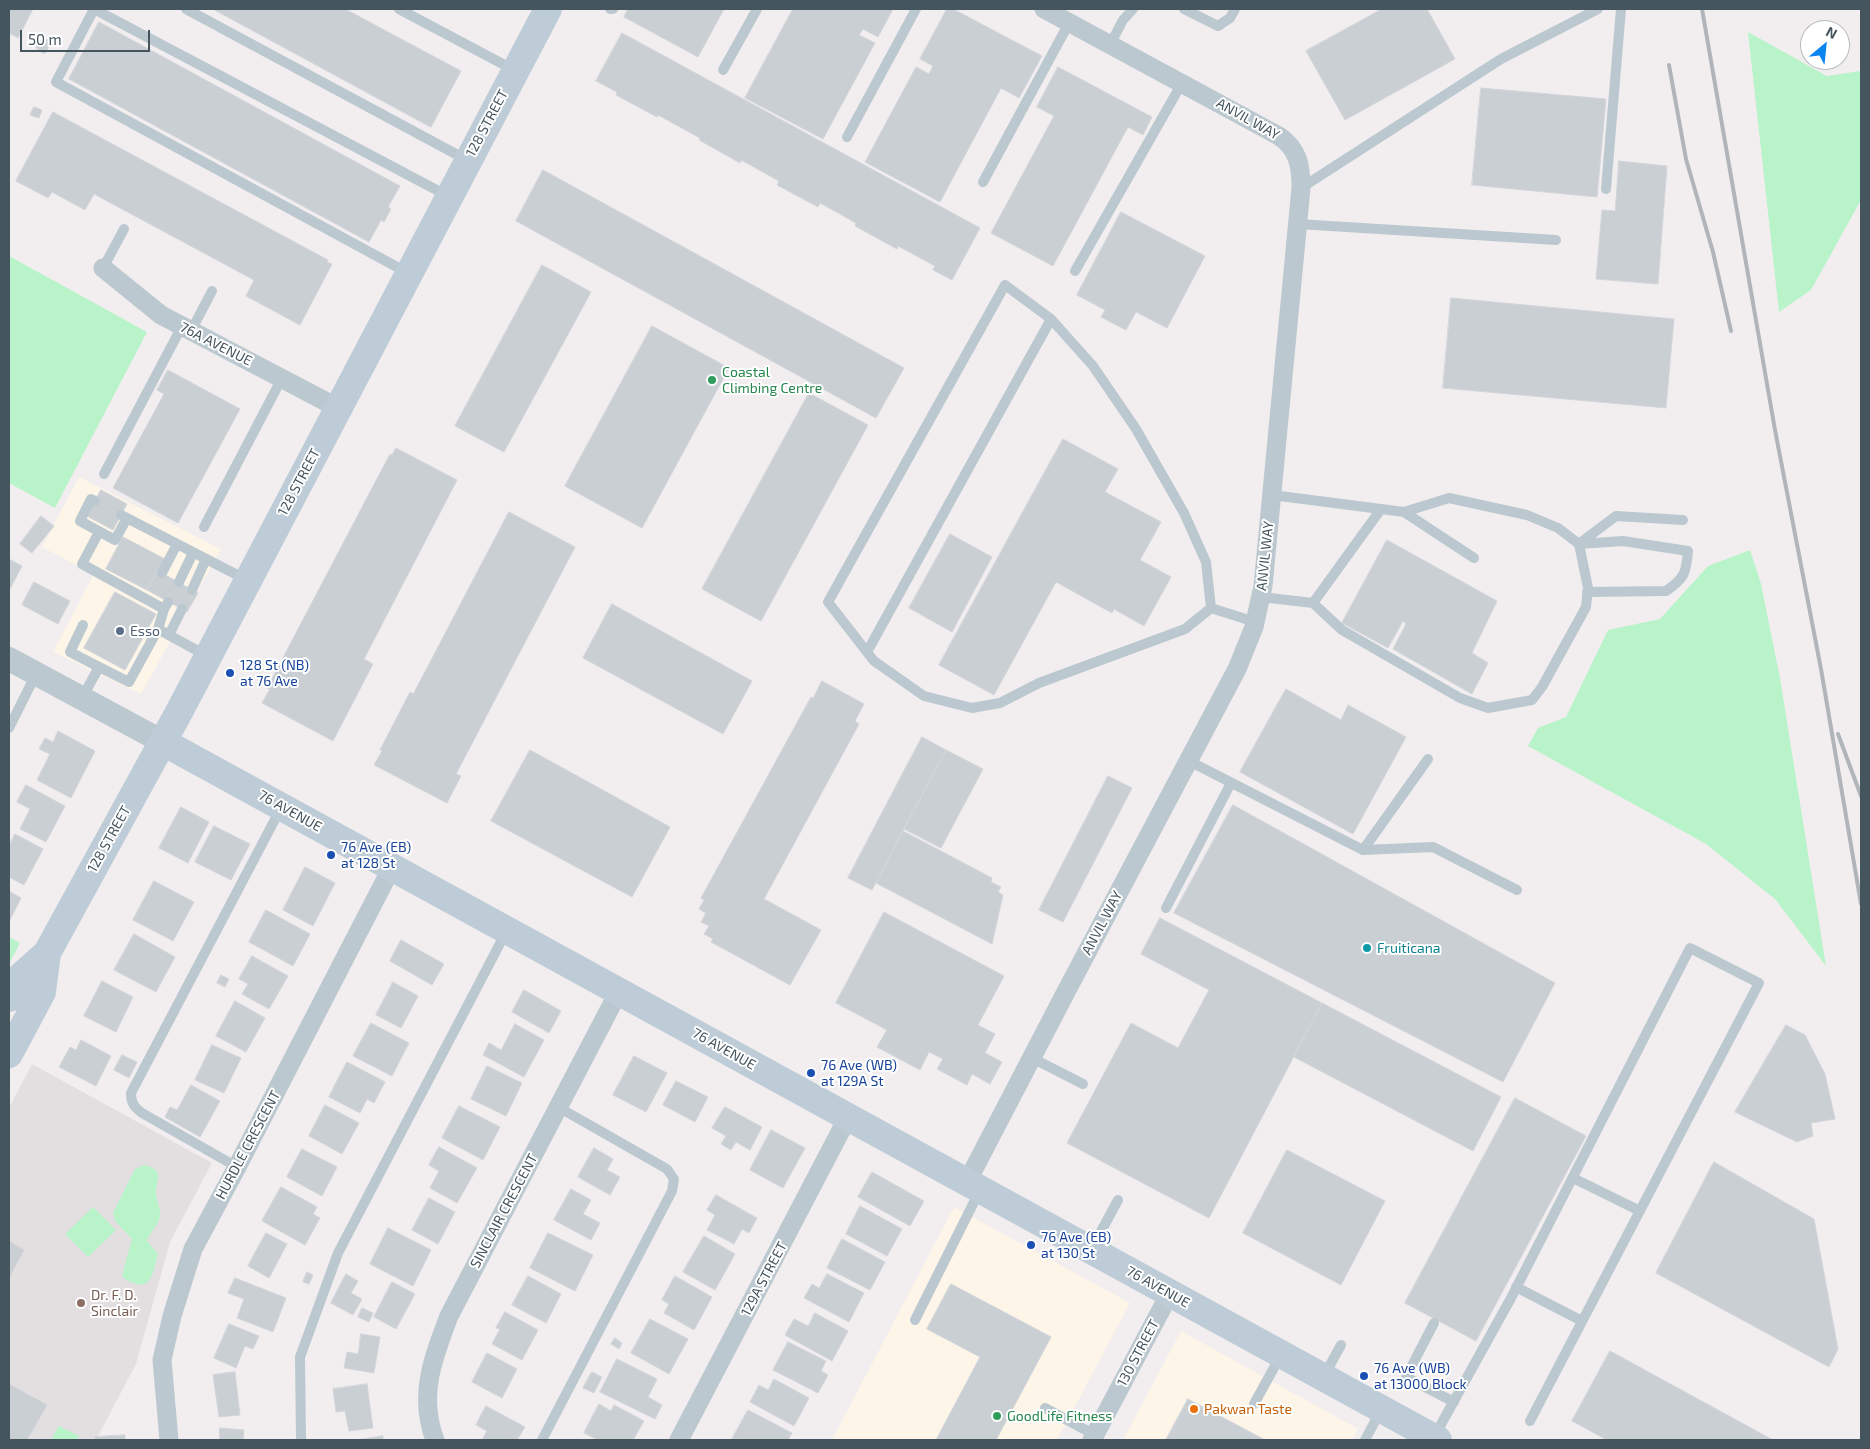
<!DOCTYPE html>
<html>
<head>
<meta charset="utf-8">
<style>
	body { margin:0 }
	#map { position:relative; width:1870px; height:1449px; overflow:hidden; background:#f2eeef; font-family:"Exo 2",sans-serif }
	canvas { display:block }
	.frame { position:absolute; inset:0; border:10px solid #45555e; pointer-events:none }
	.north { position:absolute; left:1800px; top:20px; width:50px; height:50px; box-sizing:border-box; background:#fff; border:1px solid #b5bbbf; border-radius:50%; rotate:28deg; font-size:14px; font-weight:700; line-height:20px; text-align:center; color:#45555e }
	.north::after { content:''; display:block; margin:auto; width:18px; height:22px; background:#0a85f0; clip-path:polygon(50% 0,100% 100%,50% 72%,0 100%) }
	.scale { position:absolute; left:20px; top:30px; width:130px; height:22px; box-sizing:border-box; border:2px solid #45555e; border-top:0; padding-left:6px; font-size:15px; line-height:18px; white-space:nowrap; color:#45555e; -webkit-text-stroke:4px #fff; paint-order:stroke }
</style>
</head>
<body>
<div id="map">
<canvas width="1870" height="1449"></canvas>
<div class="frame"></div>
<div class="north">N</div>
<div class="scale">50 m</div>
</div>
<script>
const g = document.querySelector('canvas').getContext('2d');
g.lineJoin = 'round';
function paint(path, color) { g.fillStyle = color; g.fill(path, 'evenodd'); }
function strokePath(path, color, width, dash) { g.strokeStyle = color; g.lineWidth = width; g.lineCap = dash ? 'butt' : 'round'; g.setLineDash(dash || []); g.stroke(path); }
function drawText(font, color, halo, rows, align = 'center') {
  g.font = font + ' "Exo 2",sans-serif'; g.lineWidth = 4; g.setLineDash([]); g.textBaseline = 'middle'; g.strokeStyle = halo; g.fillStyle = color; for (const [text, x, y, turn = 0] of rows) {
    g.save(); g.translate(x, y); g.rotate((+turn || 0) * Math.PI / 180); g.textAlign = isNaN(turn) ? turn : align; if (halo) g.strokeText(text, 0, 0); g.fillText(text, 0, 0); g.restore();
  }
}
const commercial = new Path2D(`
	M79,477L221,549L141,694L53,652L94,574L42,547Z
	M954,1207L1130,1303L1057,1440H832Z
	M1181,1331L1358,1429L1352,1440H1123Z`);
const education = new Path2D(`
	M32,1064L212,1163L170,1242L136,1364L96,1440H9V1108Z`);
const green = new Path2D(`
	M1748,32L1827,76L1860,71L1861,70V200L1811,290L1779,312Z
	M9,256L147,332L55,508L9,483Z
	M1750,550L1761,584L1780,678L1826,966L1775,899L1706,844L1528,746L1538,728L1566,717L1608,630L1660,619L1708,566Z
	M9,937L20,943L9,964Z
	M144,1165C166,1170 156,1179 156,1193C156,1203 163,1210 159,1220C156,1228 149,1233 147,1241L158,1254C154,1265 153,1289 137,1284C131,1282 126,1281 122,1276L132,1239L115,1221L113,1213L135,1169Z
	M93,1207L116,1230L88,1257L65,1234Z
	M59,1426L79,1436L77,1440H51Z`);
const building = new Path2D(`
	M9,9H33L18,38L9,33Z
	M213,9H345L461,71L431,127Z
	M628,9H724L698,57L624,17Z
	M793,9H893L878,37L863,29L859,35L875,43L823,139L745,98Z
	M947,9H953L1042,56L1019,98L1001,88L940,202L865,162L916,67L929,74L933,66L920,59Z
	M1382,9H1427L1455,59L1345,120L1306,51Z
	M99,22L400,186L388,207L391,209L384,222L381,220L369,242L69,79Z
	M622,33L980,228L952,280L933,270L935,266L898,246L897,249L855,226L856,223L820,203L818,207L777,185L779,181L741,160L740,163L699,140L700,138L658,115L657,117L616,95L617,92L596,81Z
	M43,37L52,43L44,54L36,48Z
	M1058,67L1152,117L1143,135L1128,127L1053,266L991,233L1054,116L1037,107Z
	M1481,88L1606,99L1597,197L1472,185Z
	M34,107L42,110L39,118L30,115Z
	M53,112L328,260L327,262L332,264L300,325L246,296L254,280L94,194L85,210L52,192L48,198L16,181Z
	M1619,161L1667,166L1658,284L1596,279L1602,210L1615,211Z
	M543,170L904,368L876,418L516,221Z
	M1121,212L1205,256L1167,328L1136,312L1126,330L1101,317L1105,310L1077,295Z
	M542,265L591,292L504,452L455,426Z
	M1451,298L1674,319L1666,408L1443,388Z
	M652,326L729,368L642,528L565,486Z
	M168,370L240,409L178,523L113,488L164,394L157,390Z
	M809,393L868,425L761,621L702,589Z
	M1063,439L1118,469L1105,492L1161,522L1140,560L1171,577L1144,626L1114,609L1112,613L1056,582L994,695L939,665Z
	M396,448L457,480L364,659L373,664L333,741L262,703L270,689L267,688L390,454L392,455Z
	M101,490L127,504L113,530L87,516Z
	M509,512L575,547L456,774L461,776L447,803L374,765L382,751L380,750L410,692L413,694Z
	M41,516L54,526L32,553L20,544Z
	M950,534L992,557L952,632L909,608Z
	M123,537L165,559L147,590L106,569Z
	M1387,540L1497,601L1472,653L1488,663L1472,694L1393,649L1406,624L1403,621L1388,648L1342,623Z
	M9,559L22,566L9,591Z
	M158,571L198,593L187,612L147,590Z
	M34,582L70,601L58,624L22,605Z
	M115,592L156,614L125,670L84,648Z
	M612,604L752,681L723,734L583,658Z
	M822,681L864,704L855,721L859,724L764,899L821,930L790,985L711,942L713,939L704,934L709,926L701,922L706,913L699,909L704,900L701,898L811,697L813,698Z
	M1286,689L1341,720L1348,705L1406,737L1353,834L1240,772Z
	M58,731L95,751L71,798L37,780L50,754L39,749L45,738L53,742Z
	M922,737L946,750L872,890L848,878Z
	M530,750L670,827L632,897L491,821Z
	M946,750L983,769L941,848L904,829Z
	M1108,776L1132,788L1063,922L1039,910Z
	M26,785L65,806L46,842L20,829L30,809L17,802Z
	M1233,805L1555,983L1503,1082L1174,913Z
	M181,807L209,822L188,863L159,848Z
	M214,826L250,844L231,880L195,862Z
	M903,831L992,878L991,882L1001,887L998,892L1003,895L992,944L876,883Z
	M15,834L43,849L24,885L9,877V846Z
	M305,867L335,883L313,926L283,910Z
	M154,881L194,902L173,941L133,920Z
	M9,891L21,898L9,922Z
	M266,910L310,934L293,966L249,942Z
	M884,912L1004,976L978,1025L995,1034L985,1053L1002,1062L990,1084L972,1074L967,1085L937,1069L943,1059L929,1052L920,1070L877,1047L887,1030L836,1003Z
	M1160,918L1322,1003L1209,1218L1067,1143L1131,1023L1178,1048L1209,990L1141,954Z
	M134,934L175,957L156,992L114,970Z
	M401,940L444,964L432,985L390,961Z
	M252,956L288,976L269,1009L242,994L248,984L239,979Z
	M221,975L229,979L225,987L217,983Z
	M102,981L133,997L116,1032L84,1016Z
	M393,982L418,996L401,1028L376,1015Z
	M524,990L561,1011L549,1033L512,1012Z
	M235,1001L265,1018L246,1052L216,1036Z
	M1322,1003L1501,1097L1473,1151L1294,1057Z
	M371,1023L409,1043L392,1076L353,1056Z
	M515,1024L544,1040L524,1077L483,1055L489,1043L501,1050Z
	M1786,1025L1805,1035L1825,1074L1835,1119L1811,1123L1813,1136L1797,1142L1735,1112Z
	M81,1040L111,1056L96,1086L59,1067L70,1047L76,1050Z
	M212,1045L241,1058L224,1093L195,1080Z
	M122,1055L137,1062L129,1078L114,1070Z
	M634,1056L667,1073L646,1112L613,1095Z
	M347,1062L385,1082L374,1103L367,1099L360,1113L329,1097Z
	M487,1066L522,1083L506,1116L471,1099Z
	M676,1081L708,1097L695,1122L663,1105Z
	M191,1085L220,1101L200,1137L165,1117L170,1107L177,1110Z
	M1515,1098L1586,1136L1476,1341L1405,1303Z
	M325,1105L359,1123L342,1154L309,1136Z
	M459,1106L500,1127L483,1160L442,1138Z
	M725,1107L762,1127L750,1150L736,1142L731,1150L721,1144L726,1136L712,1128Z
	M771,1130L805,1148L783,1188L750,1170Z
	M439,1147L477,1168L457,1203L430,1188L439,1171L429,1165Z
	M594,1148L613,1159L607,1170L620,1177L610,1195L578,1177Z
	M302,1149L337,1167L322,1196L287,1177Z
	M1287,1150L1385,1201L1341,1285L1243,1233Z
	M1714,1162L1814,1219L1838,1349L1829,1367L1656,1273Z
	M872,1172L924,1201L910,1226L858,1197Z
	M281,1187L317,1207L313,1214L320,1218L305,1245L262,1221Z
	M571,1189L591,1200L583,1214L600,1223L591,1240L554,1220Z
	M716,1195L757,1218L749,1233L742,1229L734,1244L707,1230L715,1215L707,1210Z
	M429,1198L455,1212L438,1244L412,1230Z
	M860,1206L902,1229L887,1256L846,1234Z
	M388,1228L431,1250L413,1286L370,1264Z
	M266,1233L287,1244L269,1278L248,1266Z
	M548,1233L593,1255L575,1291L530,1268Z
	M704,1236L735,1254L715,1290L683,1272Z
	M842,1239L885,1262L870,1290L827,1268Z
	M9,1241L24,1250L9,1278Z
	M307,1272L313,1275L309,1284L303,1282Z
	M346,1274L358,1281L351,1293L362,1299L353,1315L331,1303Z
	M827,1274L864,1293L849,1322L804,1298L812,1284L819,1288Z
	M528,1276L561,1294L546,1323L512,1305Z
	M675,1276L712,1297L694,1330L664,1313L669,1304L662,1300Z
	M235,1278L286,1298L273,1332L237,1318L244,1299L228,1293Z
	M392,1282L415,1294L396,1329L374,1317Z
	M951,1284L1051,1337L996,1440H936L980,1357L927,1329Z
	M362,1308L373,1313L369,1322L358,1317Z
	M505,1312L538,1330L522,1360L492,1344L500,1329L496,1328Z
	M815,1313L848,1331L832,1361L785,1335L794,1319L808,1326Z
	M650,1319L688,1339L669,1374L631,1353Z
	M229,1324L259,1336L253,1349L245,1346L236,1368L214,1358Z
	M361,1334L380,1337L374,1373L344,1368L347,1352L358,1354Z
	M615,1338L622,1343L619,1349L611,1344Z
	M788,1342L826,1361L821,1371L828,1375L818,1393L773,1370Z
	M1610,1351L1773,1440H1607L1572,1421Z
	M487,1353L517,1369L502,1398L472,1382Z
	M617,1359L657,1379L648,1397L662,1405L655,1419L600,1392Z
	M235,1372L240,1415L219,1417L213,1375Z
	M592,1372L602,1377L594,1393L583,1388Z
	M774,1379L809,1398L794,1426L750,1402L759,1385L768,1390Z
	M9,1384L47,1405L27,1440H9Z
	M367,1384L373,1428L349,1431L345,1411L336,1412L333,1389Z
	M1188,1399L1265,1440H1166Z
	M599,1404L611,1411L614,1405L644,1421L633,1440H598L584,1433Z
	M486,1406L525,1427L517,1440L510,1439L509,1440H482L487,1431L476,1425Z
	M748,1410L792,1433L788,1440L732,1439Z
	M220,1428L244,1430L243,1440H220Z
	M125,1435V1440H95V1437Z
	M383,1436V1440H357Z`);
const service = new Path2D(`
	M186,9L467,160
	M399,9L514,70
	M610,9H613
	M1184,9L1218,26L1230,18L1235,9
	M1110,45L1123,20L1133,9
	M723,70L757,9
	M847,137L916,9
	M983,182L1069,23
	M1301,188L1501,59L1598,9
	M1606,189L1621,9
	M1298,224L1556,240
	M103,268L124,229
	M1075,271L1182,83
	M408,273L56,82L94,9L448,196
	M1051,319L1093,366L1136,429L1184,513L1206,562L1211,608
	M191,331L212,291
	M104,474L182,326
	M1272,495L1404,512L1449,498L1527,515L1558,528L1579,544L1588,588L1586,607L1542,687L1532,700L1488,708L1460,698L1342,630L1313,603L1381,509
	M95,501L91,499L80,521L115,540L127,518
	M1404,512L1474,558
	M121,515L247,580
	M204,527L282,378
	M99,532L82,564L164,609L168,602
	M1580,543L1616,516L1683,520
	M1579,544L1623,541L1688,551C1686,573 1685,578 1666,591L1587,592
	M162,573L177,544
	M179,582L193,553
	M192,590L206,559
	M1261,597L1313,603
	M83,625L70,652L99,667
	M158,629L207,656
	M169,635L182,609
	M867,652L1051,319L1005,285L828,602L874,661L924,696L972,708L1000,703L1039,683L1185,629L1211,608L1255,622
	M82,698L99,667L129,682L158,629L164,609
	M9,728L36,674
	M1189,761L1363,850L1428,759
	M1363,850L1433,847L1517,890
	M1166,908L1231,783
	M1032,1058L1083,1084
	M237,1167L142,1113C134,1107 131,1103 131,1093L281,808
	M1573,1178L1640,1211
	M1091,1250L1118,1200
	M1516,1287L1582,1321
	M915,1320L980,1190
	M1434,1323L1406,1377L1454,1402
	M1324,1376L1341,1345
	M1254,1404L1281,1355
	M1045,1408L1095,1435
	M1434,1437L1511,1298L1690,948L1759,983L1530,1421
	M301,1440L300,1357L338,1253L506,932
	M542,1440L672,1191L674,1179L667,1169L558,1107
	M1365,1440L1381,1410`);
const minor = new Path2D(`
	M103,268L161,315L338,408
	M967,1182L1068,988L1237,669L1254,627L1263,586L1301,188C1301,165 1298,149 1279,136L1044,9
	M169,1440L162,1360L172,1316L193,1249L237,1167L392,867
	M435,1440C418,1396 433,1358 449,1316L619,991
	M679,1440L848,1117
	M1092,1440L1170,1293`);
const tertiary = new Path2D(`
	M9,659L163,742`);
const secondary = new Path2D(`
	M163,742L1438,1440
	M9,998L19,978L47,953L179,712L548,9
	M9,1054L42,992L47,953`);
const rail = new Path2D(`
	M1702,9L1775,430L1821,669L1861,904
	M1669,65L1686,159L1713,252L1731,331
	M1838,734L1861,796`);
const markers = [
	[712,380,5,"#2e9e5b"],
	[120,631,5,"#5c6f8a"],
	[230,673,5,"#1a4fb4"],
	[331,855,5,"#1a4fb4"],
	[1367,948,5,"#0f9aa8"],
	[811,1073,5,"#1a4fb4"],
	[1031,1245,5,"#1a4fb4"],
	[81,1303,5,"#8d6e63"],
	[1364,1376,5,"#1a4fb4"],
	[1194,1409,5,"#e8710a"],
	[997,1416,5,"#2e9e5b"]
];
const streetNames = [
	["ANVIL WAY",1248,119,29],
	["128 STREET",487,123,-62],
	["76A AVENUE",216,344,27],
	["128 STREET",299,482,-62],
	["ANVIL WAY",1265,556,-84],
	["76 AVENUE",290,811,29],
	["128 STREET",109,839,-61],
	["ANVIL WAY",1102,923,-62],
	["76 AVENUE",724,1049,29],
	["HURDLE CRESCENT",248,1145,-62],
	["SINCLAIR CRESCENT",504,1211,-62],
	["129A STREET",764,1279,-62],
	["76 AVENUE",1158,1287,29],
	["130 STREET",1138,1353,-62]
];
const leisureNames = [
	["Coastal",722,372],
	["Climbing Centre",722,388],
	["GoodLife Fitness",1007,1416]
];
const serviceNames = [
	["Esso",130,631]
];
const transitNames = [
	["128 St (NB)",240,665],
	["at 76 Ave",240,681],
	["76 Ave (EB)",341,847],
	["at 128 St",341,863],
	["76 Ave (WB)",821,1065],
	["at 129A St",821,1081],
	["76 Ave (EB)",1041,1237],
	["at 130 St",1041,1253],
	["76 Ave (WB)",1374,1368],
	["at 13000 Block",1374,1384]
];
const cultureNames = [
	["Fruiticana",1377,948]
];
const educationNames = [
	["Dr. F. D.",91,1295],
	["Sinclair",91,1311]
];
const foodNames = [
	["Pakwan Taste",1204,1409]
];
paint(commercial, '#fdf5e7');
paint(education, '#e3dfe1');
paint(green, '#b9f3ca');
paint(building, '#cacfd4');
strokePath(building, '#d2d5db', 1);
strokePath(service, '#bbc8cf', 10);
strokePath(minor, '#bbc8cf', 19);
strokePath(tertiary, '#bbc8cf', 24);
strokePath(secondary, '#beccd7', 28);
strokePath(rail, '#b0b5ba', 4);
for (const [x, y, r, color] of markers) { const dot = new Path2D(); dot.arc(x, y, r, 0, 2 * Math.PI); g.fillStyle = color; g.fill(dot); strokePath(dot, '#fff', 2); }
drawText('14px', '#45555e', '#fff', streetNames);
drawText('14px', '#27864d', '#fff', leisureNames, 'left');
drawText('14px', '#4e5e75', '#fff', serviceNames, 'left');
drawText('14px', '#164399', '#fff', transitNames, 'left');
drawText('14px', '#0d838f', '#fff', cultureNames, 'left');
drawText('14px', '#785e54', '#fff', educationNames, 'left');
drawText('14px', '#c56008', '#fff', foodNames, 'left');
</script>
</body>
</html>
